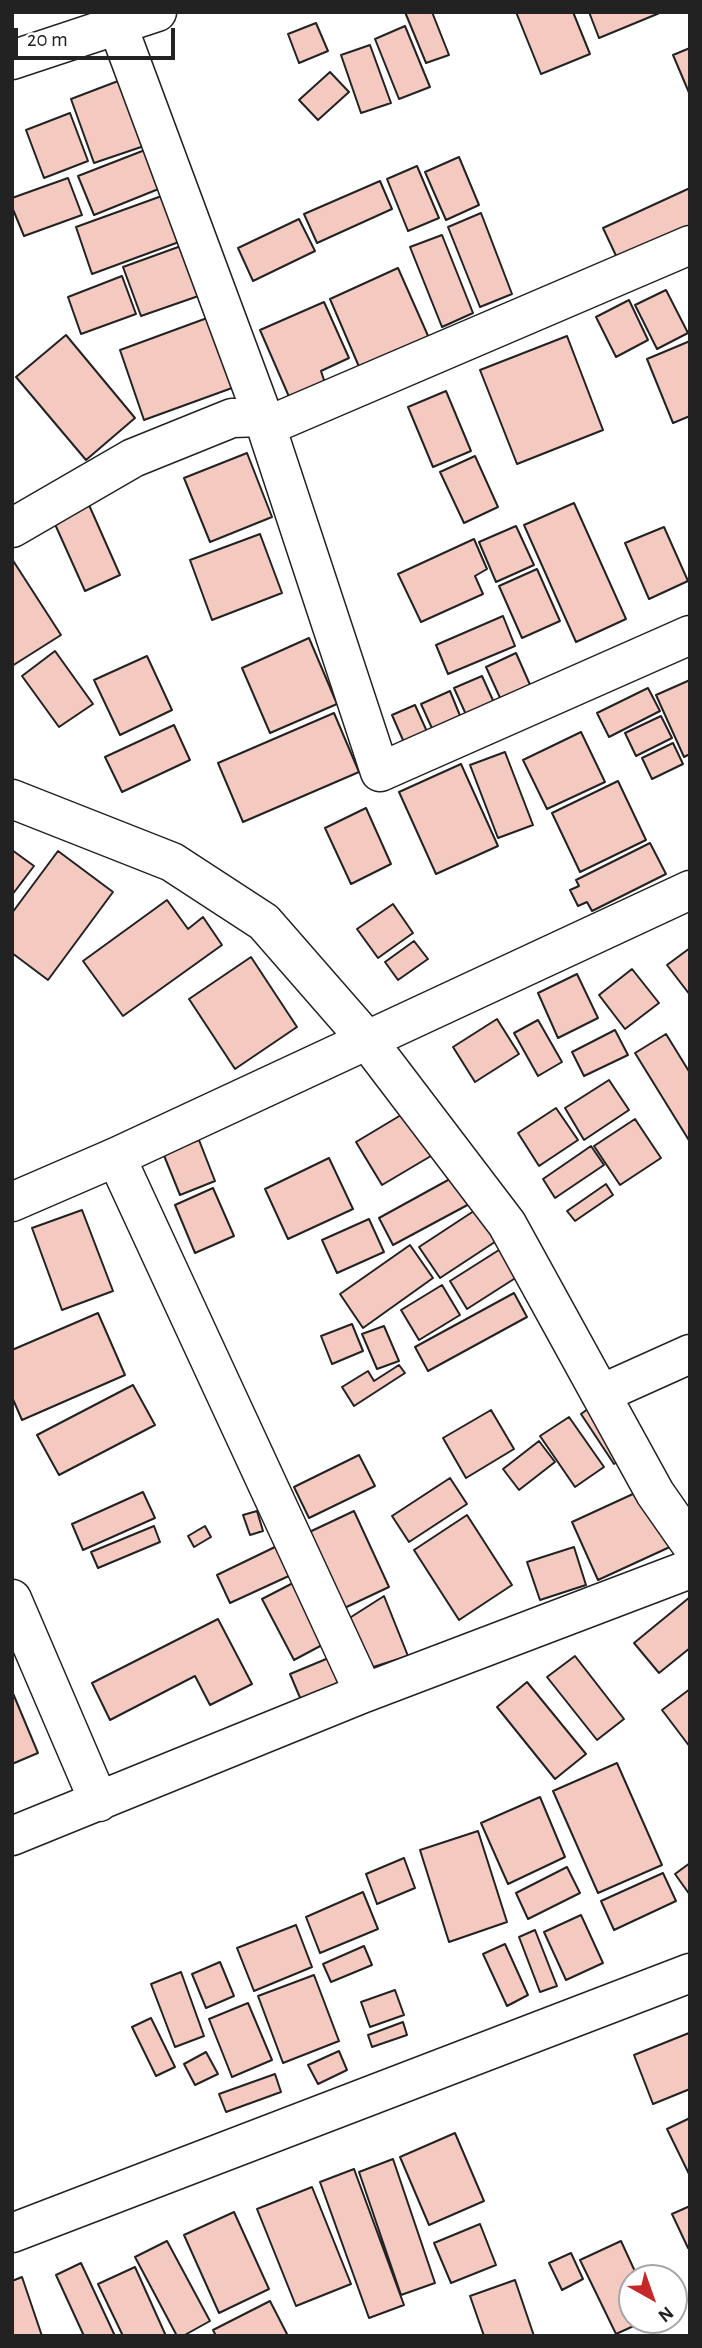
<!DOCTYPE html>
<html>
<head>
<meta charset="utf-8">
<style>
	body { margin:0 }
	#map { position:relative; width:702px; height:2348px; overflow:hidden; background:#fff; font-family:"Alegreya Sans",sans-serif }
	canvas { display:block }
	.frame { position:absolute; inset:0; border:14px solid #222; pointer-events:none }
	.north { position:absolute; left:618px; top:2264px; width:70px; height:70px; box-sizing:border-box; background:#fff; border:2px solid #a7a7a7; border-radius:50%; rotate:140deg; font-size:19px; font-weight:700; line-height:28px; text-align:center; color:#222 }
	.north::after { content:''; display:block; margin:auto; width:24px; height:32px; background:#c62828; clip-path:polygon(50% 0,100% 100%,50% 72%,0 100%) }
	.scale { position:absolute; left:14px; top:28px; width:161px; height:32px; box-sizing:border-box; border:4px solid #222; border-top:0; padding-left:9px; font-size:21px; line-height:24px; white-space:nowrap; color:#222; -webkit-text-stroke:5px #fff; paint-order:stroke }
</style>
</head>
<body>
<div id="map">
<canvas width="702" height="2348"></canvas>
<div class="frame"></div>
<div class="north">N</div>
<div class="scale">20 m</div>
</div>
<script>
const g = document.querySelector('canvas').getContext('2d');
g.lineJoin = 'round';
function paint(path, color) { g.fillStyle = color; g.fill(path, 'evenodd'); }
function strokePath(path, color, width, dash) { g.strokeStyle = color; g.lineWidth = width; g.lineCap = dash ? 'butt' : 'round'; g.setLineDash(dash || []); g.stroke(path); }
const building = new Path2D(`
	M405,12H432L449,55L426,63Z
	M516,12H573L590,54L541,74Z
	M589,12H662L599,38Z
	M316,23L328,51L299,63L288,34Z
	M405,26L430,87L399,99L375,39Z
	M370,45L391,103L361,113L341,55Z
	M690,48V95L673,55Z
	M330,72L349,92L318,120L299,100Z
	M126,78L150,144L94,163L71,99Z
	M70,113L88,161L44,178L26,130Z
	M150,148L166,186L94,215L78,176Z
	M459,157L479,205L446,220L425,172Z
	M417,166L439,218L408,231L387,179Z
	M68,178L82,215L24,236L12,207V198Z
	M380,181L392,209L317,243L304,214Z
	M690,188V229L619,262L603,228Z
	M170,193L187,239L92,274L76,227Z
	M481,213L512,294L480,307L448,227Z
	M299,219L315,251L253,281L238,248Z
	M442,235L473,313L442,327L410,247Z
	M192,242L210,292L141,316L123,267Z
	M398,268L429,338L360,369L330,299Z
	M122,276L136,314L81,334L68,297Z
	M666,290L688,333L657,349L635,305Z
	M629,300L648,340L616,357L596,317Z
	M324,302L349,358L321,371L325,383L290,399L260,330Z
	M218,314L243,384L144,420L120,350Z
	M66,335L135,418L86,460L16,377Z
	M567,336L603,430L517,464L480,370Z
	M690,341V416L673,423L647,359Z
	M446,391L471,451L433,467L408,407Z
	M247,453L272,517L210,542L184,478Z
	M475,456L498,507L464,523L440,472Z
	M574,503L626,619L576,642L524,525Z
	M89,505L120,575L85,591L54,522Z
	M516,526L534,565L496,582L479,542Z
	M664,527L688,581L649,599L625,543Z
	M260,534L282,593L212,620L190,560Z
	M474,539L487,569L475,576L483,594L421,622L398,574Z
	M12,559L61,635L12,666Z
	M537,569L560,621L522,638L499,586Z
	M503,616L515,646L448,674L436,645Z
	M309,638L337,704L270,733L242,668Z
	M55,651L93,704L59,727L22,676Z
	M516,653L531,687L501,700L486,667Z
	M147,656L172,710L120,735L94,680Z
	M482,676L496,707L468,719L454,688Z
	M690,680V754L684,757L656,695Z
	M648,688L660,711L609,737L597,713Z
	M450,691L463,723L435,735L421,704Z
	M415,705L429,736L406,747L392,715Z
	M334,713L359,772L243,822L218,763Z
	M661,716L672,738L636,756L625,733Z
	M174,725L190,760L122,792L105,757Z
	M581,732L605,782L547,809L523,760Z
	M673,743L683,764L652,779L642,758Z
	M505,752L533,825L498,838L470,765Z
	M461,764L498,846L436,874L399,792Z
	M618,781L646,840L580,872L552,813Z
	M366,808L391,864L351,884L325,828Z
	M650,843L666,874L592,911L587,902L578,906L570,890L579,886L576,880Z
	M12,850L34,866L12,895Z
	M58,851L113,892L48,980L12,953V913Z
	M167,900L188,929L203,917L222,945L123,1016L83,961Z
	M393,904L413,933L378,958L357,929Z
	M414,941L428,959L398,980L385,962Z
	M690,948V995L667,965Z
	M251,957L297,1027L235,1069L189,999Z
	M632,969L659,1003L625,1029L599,995Z
	M577,974L598,1018L558,1038L538,993Z
	M497,1019L519,1054L475,1082L453,1047Z
	M538,1020L562,1062L538,1076L514,1033Z
	M615,1030L628,1055L584,1076L572,1052Z
	M666,1034L690,1073V1142L635,1053Z
	M609,1080L629,1110L584,1140L565,1108Z
	M556,1108L578,1140L539,1166L518,1133Z
	M411,1109L436,1153L382,1185L356,1142Z
	M635,1119L661,1158L620,1185L594,1146Z
	M199,1140L215,1181L180,1195L163,1153Z
	M591,1146L604,1165L555,1198L543,1179Z
	M329,1158L353,1209L288,1239L265,1189Z
	M459,1174L473,1202L393,1245L379,1218Z
	M606,1184L613,1195L575,1221L567,1211Z
	M213,1188L234,1236L195,1253L175,1205Z
	M483,1205L504,1236L440,1278L419,1247Z
	M82,1210L113,1291L62,1310L32,1228Z
	M369,1219L384,1252L337,1273L322,1240Z
	M510,1243L528,1270L467,1309L450,1281Z
	M410,1245L433,1278L363,1328L340,1294Z
	M442,1285L460,1315L419,1340L401,1310Z
	M514,1293L527,1317L428,1371L415,1347Z
	M98,1313L125,1375L22,1420L12,1397V1350Z
	M352,1324L363,1351L332,1364L321,1336Z
	M384,1326L399,1361L377,1369L362,1334Z
	M399,1365L405,1373L354,1406L342,1387L368,1371L374,1381Z
	M133,1385L155,1425L59,1475L37,1435Z
	M596,1403L629,1455L614,1464L581,1414Z
	M491,1410L514,1449L466,1478L443,1438Z
	M569,1417L604,1467L575,1487L540,1436Z
	M539,1441L555,1462L519,1490L503,1469Z
	M359,1455L375,1486L309,1518L294,1487Z
	M450,1478L467,1504L409,1542L392,1516Z
	M646,1488L672,1546L598,1580L572,1522Z
	M143,1492L155,1518L83,1550L72,1524Z
	M257,1511L263,1531L250,1535L243,1515Z
	M354,1511L389,1587L338,1611L303,1535Z
	M467,1515L512,1585L459,1620L414,1550Z
	M154,1526L160,1542L98,1568L91,1552Z
	M205,1526L211,1537L194,1547L188,1536Z
	M277,1546L291,1575L230,1603L217,1575Z
	M574,1547L586,1585L540,1600L527,1562Z
	M293,1583L324,1644L294,1660L262,1599Z
	M384,1596L408,1656L367,1669L337,1626Z
	M690,1597V1648L659,1673L634,1643Z
	M218,1619L252,1684L210,1705L195,1676L110,1720L92,1683Z
	M575,1656L624,1719L597,1740L547,1677Z
	M331,1657L342,1683L301,1700L290,1674Z
	M527,1682L586,1754L555,1779L497,1707Z
	M690,1689V1747L662,1710Z
	M12,1691L38,1753L12,1764Z
	M617,1763L662,1865L598,1893L553,1791Z
	M540,1797L565,1857L508,1884L481,1823Z
	M478,1831L507,1922L449,1942L420,1850Z
	M404,1858L415,1888L377,1904L366,1874Z
	M690,1863V1895L675,1874Z
	M567,1867L580,1893L528,1919L516,1893Z
	M663,1873L676,1901L614,1930L601,1901Z
	M363,1892L378,1929L320,1953L306,1917Z
	M581,1915L603,1963L566,1980L544,1932Z
	M296,1925L312,1967L254,1991L237,1948Z
	M535,1930L557,1986L540,1992L519,1937Z
	M505,1944L528,1995L507,2006L483,1954Z
	M364,1946L372,1965L331,1982L323,1964Z
	M220,1962L234,1996L206,2008L192,1974Z
	M181,1972L204,2036L175,2047L151,1984Z
	M314,1975L339,2041L283,2063L258,1996Z
	M395,1990L404,2015L370,2027L361,2002Z
	M248,2003L272,2060L232,2077L209,2019Z
	M151,2018L175,2067L156,2076L132,2027Z
	M403,2022L407,2035L372,2047L368,2035Z
	M689,2033L690,2089L653,2104L634,2055Z
	M339,2051L347,2070L318,2084L308,2065Z
	M206,2052L218,2074L195,2085L184,2064Z
	M275,2074L281,2092L226,2112L219,2094Z
	M690,2118V2176L667,2129Z
	M455,2133L484,2201L429,2225L400,2157Z
	M393,2159L435,2283L401,2295L359,2172Z
	M354,2169L404,2305L369,2318L320,2182Z
	M312,2187L351,2284L296,2306L257,2209Z
	M690,2206V2247L688,2248L672,2214Z
	M234,2212L269,2289L219,2313L184,2235Z
	M480,2224L496,2265L451,2283L434,2243Z
	M167,2241L210,2321L183,2336H177L135,2257Z
	M621,2241L638,2278H632V2320H647L616,2334L580,2260Z
	M571,2253L583,2279L562,2290L549,2263Z
	M81,2263L115,2336H84L56,2275Z
	M135,2267L166,2336H123L98,2284Z
	M22,2277L42,2336H12V2281Z
	M515,2280L534,2336H484L470,2296Z
	M270,2301L288,2336H216L213,2330Z`);
const minor = new Path2D(`
	M117,24L263,417L380,772L690,635
	M12,528L133,458L232,418L263,417L279,421L690,245
	M12,799L172,862L264,922L367,1040L507,1224L655,1493L690,1543
	M116,1157L364,1693
	M12,1202L116,1157L690,890
	M601,1394L690,1354
	M12,1599L99,1802
	M12,1836L364,1693L690,1569
	M12,2233L690,1973`);
const primary = new Path2D(`
	M12,60L157,12`);
paint(building, '#f3c9c0');
strokePath(building, '#222', 2);
strokePath(minor, '#222', 41);
strokePath(primary, '#222', 41);
strokePath(minor, '#fff', 38);
strokePath(primary, '#fff', 38);
</script>
</body>
</html>
